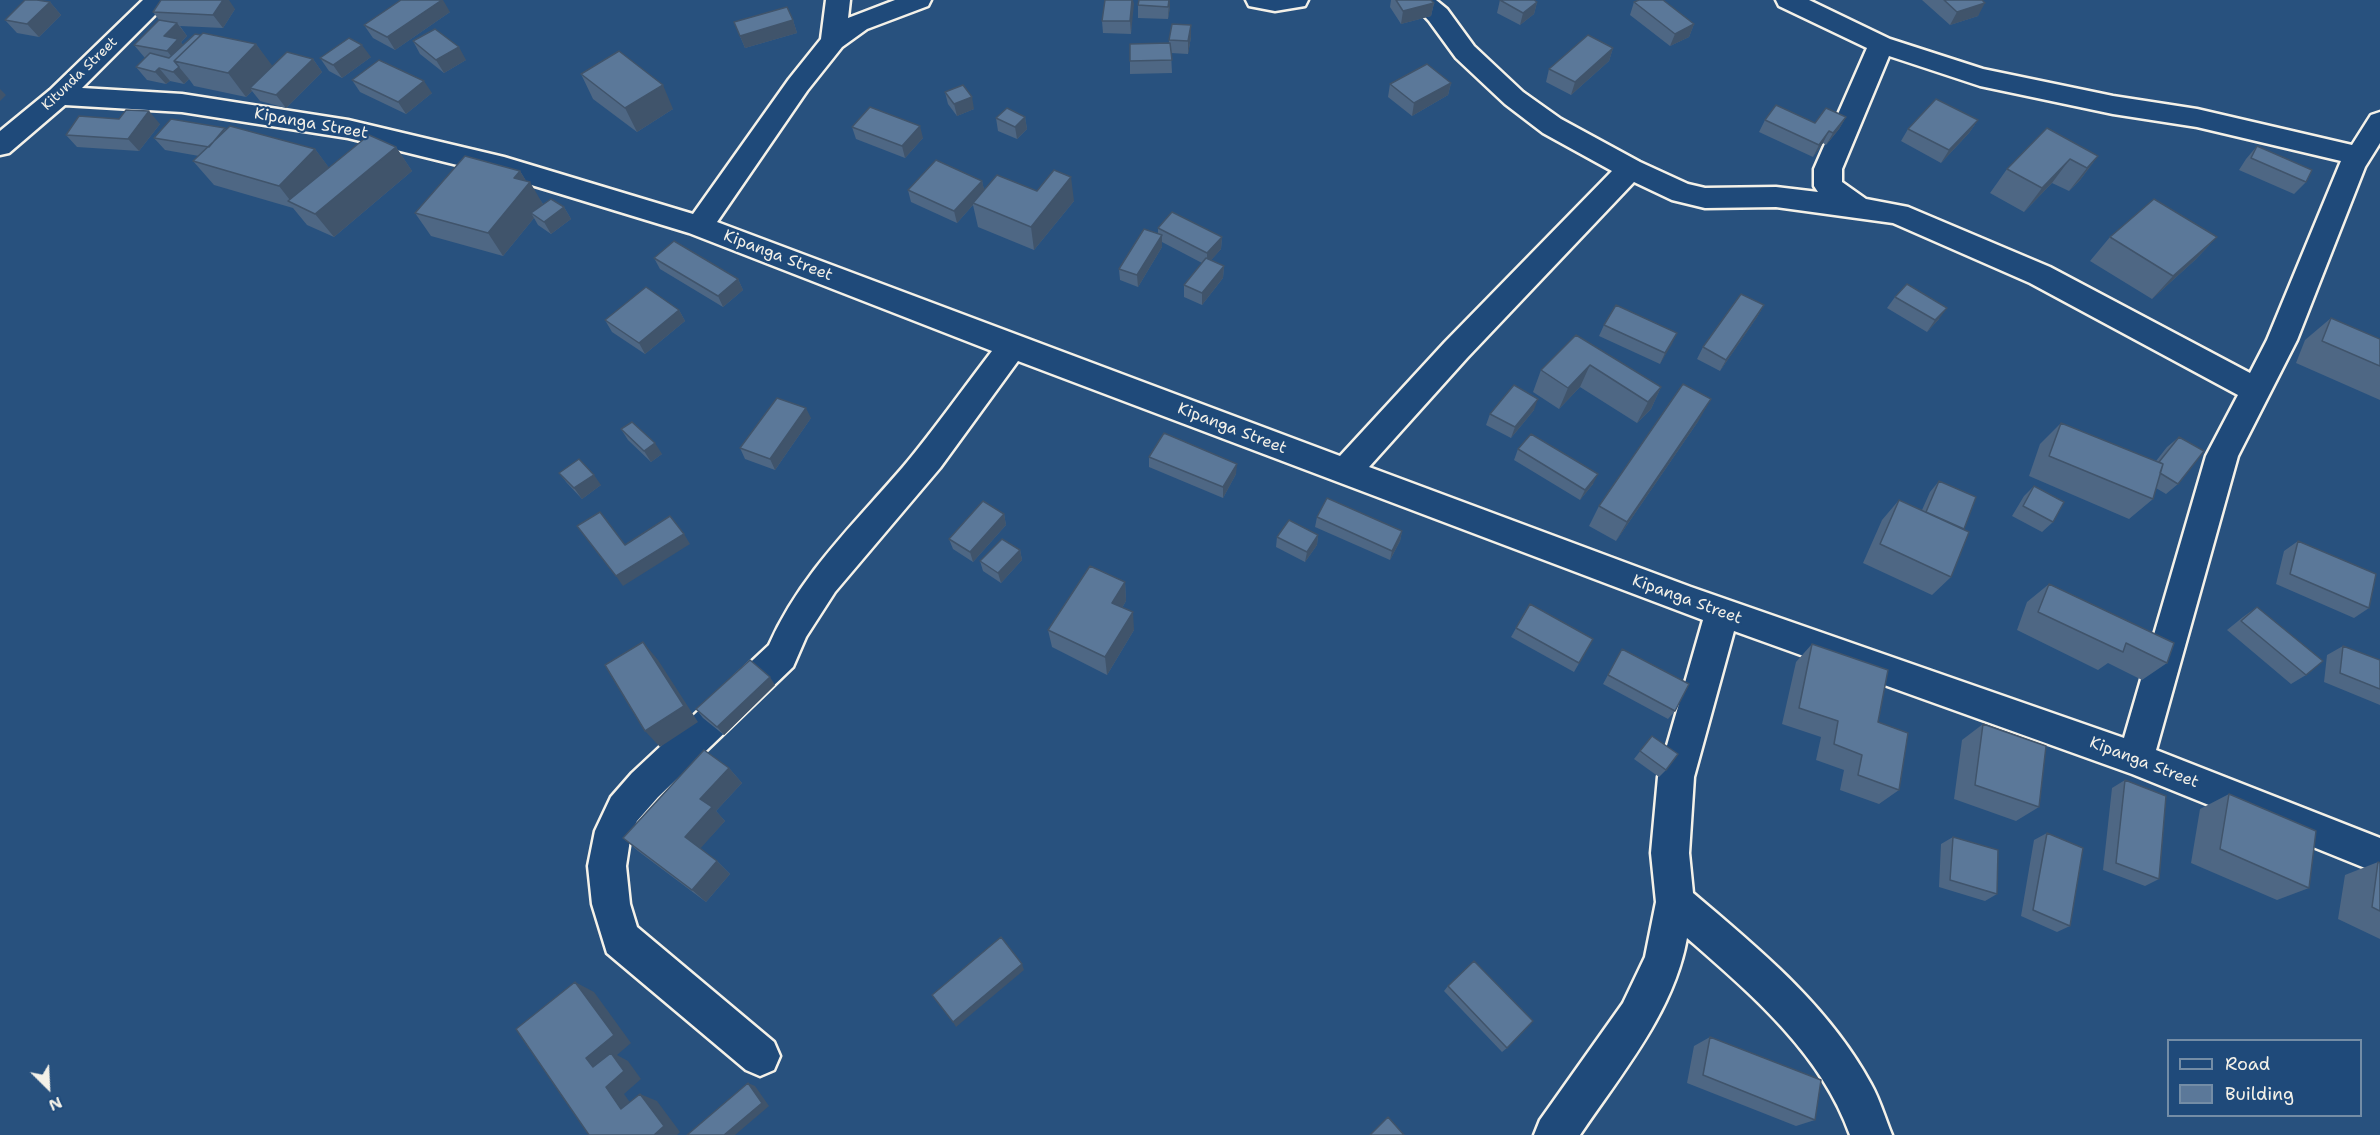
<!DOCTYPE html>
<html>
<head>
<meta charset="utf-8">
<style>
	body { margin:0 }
	#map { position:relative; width:2380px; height:1135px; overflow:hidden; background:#28517e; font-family:"Shantell Sans",sans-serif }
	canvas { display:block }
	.legend { position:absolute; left:2167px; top:1039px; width:195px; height:78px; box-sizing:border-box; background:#1f4a7a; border:2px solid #748da6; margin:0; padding:8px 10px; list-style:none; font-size:18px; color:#f4f1e8 }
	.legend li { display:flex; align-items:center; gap:12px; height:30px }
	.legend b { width:30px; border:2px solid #748da6 }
	.north { position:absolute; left:18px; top:1057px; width:60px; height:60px; -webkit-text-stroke:4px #1f4a7a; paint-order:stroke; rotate:156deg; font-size:16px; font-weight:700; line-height:24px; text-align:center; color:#f4f1e8 }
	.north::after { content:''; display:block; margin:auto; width:21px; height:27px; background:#f4f1e8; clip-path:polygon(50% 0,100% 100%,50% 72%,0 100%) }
</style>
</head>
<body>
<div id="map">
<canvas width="2380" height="1135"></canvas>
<ul class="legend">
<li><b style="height:8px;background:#1f4a7a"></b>Road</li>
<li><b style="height:16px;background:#5b7899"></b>Building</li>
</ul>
<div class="north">N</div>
</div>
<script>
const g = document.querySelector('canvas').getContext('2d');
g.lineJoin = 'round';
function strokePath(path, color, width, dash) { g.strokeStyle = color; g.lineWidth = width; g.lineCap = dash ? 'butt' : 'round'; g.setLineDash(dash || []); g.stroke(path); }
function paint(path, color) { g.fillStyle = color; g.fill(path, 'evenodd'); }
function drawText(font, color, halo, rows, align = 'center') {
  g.font = font + ' "Shantell Sans",sans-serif'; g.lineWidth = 4.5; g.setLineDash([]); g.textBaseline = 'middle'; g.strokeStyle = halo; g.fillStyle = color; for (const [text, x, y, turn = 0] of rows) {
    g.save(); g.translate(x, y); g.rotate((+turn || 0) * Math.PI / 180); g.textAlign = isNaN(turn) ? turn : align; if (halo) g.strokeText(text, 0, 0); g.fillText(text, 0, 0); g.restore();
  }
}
const street = new Path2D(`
	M143,0H170L82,88L182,94L348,120L504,157L693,214L789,79L821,39L826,0H850L848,18L895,0H931L928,6L867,29L842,47L807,91L717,222L1340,456L1445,342L1612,171L1543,133L1505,104L1456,58L1429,21L1409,0H1436L1447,9L1474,46L1523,92L1561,119L1640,162L1688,184L1705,188L1776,187L1818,192L1814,186V169L1867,48L1779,6L1776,0H1809L1890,39L1983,69L2113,96L2197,109L2352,145L2371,115L2380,112V143L2365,167L2297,340L2238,456L2156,750L2380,838V874L2132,774L1734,631L1694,777L1689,853L1693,893C1759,949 1829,1006 1871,1084C1880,1100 1885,1118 1892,1135H1850C1821,1053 1751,994 1687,938C1674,1012 1621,1074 1580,1135H1534L1540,1120L1623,1003L1645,957L1656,902L1651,853L1658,777L1703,620L1018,361L940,468L835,592L806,637L793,667L658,797L637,821L631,833L626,866L630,904L637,927L774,1042L780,1056L774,1070L760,1076L746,1070L607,953L592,904L588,866L595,831L611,797L632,773L769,645C800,575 853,525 903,467C934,430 962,390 992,351L689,233L502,176L348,138L182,112L65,105L9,153L0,155V131L50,90ZM1889,56L1980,86L2113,114L2197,127L2341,161L2267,340L2250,373L2050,267L1908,207L1866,199L1842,182V169ZM1634,182L1672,200L1705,208L1776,207L1893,223L2030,283L2238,395L2206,456L2124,738L1691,587L1369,467L1467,358Z
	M1246,0H1308L1305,6L1275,11L1249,6Z`);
const wall = new Path2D(`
	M1105,0H1133L1131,34L1103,33L1102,21Z
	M1391,0H1431L1434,3L1431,16L1401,24L1390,7Z
	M1500,0L1537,2L1534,14L1520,25L1497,13Z
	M1922,0H1982L1978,16L1950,25Z
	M50,2L61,15L39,37L17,33L5,20Z
	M1634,2L1694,24L1689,37L1670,46L1630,15Z
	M1138,5L1170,7L1168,19L1138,18Z
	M235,9L223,28L180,26L187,36L181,42L183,45L256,44L272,67L313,59L322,72L286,108L260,101L252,91L246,97L194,86L189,79L184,84L170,81L166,84L147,80L136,67L145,58L134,45L159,20L153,12Z
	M450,12L395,50L373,38L364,25Z
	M793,20L797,33L745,48L734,22Z
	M1191,37L1188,54L1171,53L1172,73L1130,74V61L1169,43V40Z
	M413,41L466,60L444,73L420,54Z
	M1613,48L1609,61L1571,95L1546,82L1549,69Z
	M371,57L342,78L329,71L320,58Z
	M581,74L673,109L637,132L593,99Z
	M352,80L432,93L406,114L360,92Z
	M1451,83L1448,95L1412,116L1388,97L1390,84Z
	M945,92L974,109L957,116L948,104Z
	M1025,117L1027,129L1017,139L998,131L996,118Z
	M1846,117L1839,129L1826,145L1823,143L1813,157L1759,132L1765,120L1815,123Z
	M1978,120L1969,133L1941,163L1901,141L1908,129Z
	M160,124L139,151L77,147L66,135Z
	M852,127L923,138L905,158L856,139Z
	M2047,128L2098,156L2080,180L2069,191L2052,183L2024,212L1990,193L2007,169Z
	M226,129L315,149L329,168L396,147L412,171L334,237L307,225L293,208L214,185L193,161L199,156L165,150L154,138Z
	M2257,146L2306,182L2294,194L2239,170L2246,159Z
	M520,171L526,181L543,204L564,207L571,219L551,234L538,225L534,218L503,256L431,236L415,213Z
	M982,181L984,190L1037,191L1074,201L1034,250L978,227L973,205L957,223L911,202L908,190Z
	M1158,228L1222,237L1221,249L1211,260L1224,266L1223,278L1202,305L1184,297V285L1202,263L1162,242V247L1138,287L1120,280L1119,269L1158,234Z
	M2110,237H2217L2195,260L2152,299L2090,261Z
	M654,258L738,279L743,290L723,307L660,269Z
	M1895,297L1939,319L1927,332L1887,308Z
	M1764,305L1757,317L1720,371L1697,359L1703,347Z
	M679,310L685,321L645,354L612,332L605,320Z
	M2331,318L2380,339V400L2296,363L2305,340Z
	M1604,325L1677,333L1660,364L1599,336Z
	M1576,335L1661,387L1651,409L1637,423L1580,387L1559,409L1533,392L1541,370Z
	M1534,410L1511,438L1486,425L1490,414Z
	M811,418L775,470L745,459L740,448Z
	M1699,420L1616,541L1589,526L1599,506Z
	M2061,423L2156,461L2167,447L2179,437L2178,484L2166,494L2156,488L2153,499L2129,519L2029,476L2040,444Z
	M621,429L662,454L651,462L628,440Z
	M1518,449L1593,484L1580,500L1514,460Z
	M1149,457L1236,474L1223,498L1149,467Z
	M559,473L601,485L582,499L567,483Z
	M1939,481L1964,529L1951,577L1932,595L1863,563L1882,520L1899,500L1922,510L1930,492Z
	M2034,486L2053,522L2042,532L2012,516L2024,496Z
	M1004,514L1006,525L973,562L953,549L949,539Z
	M1317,517L1402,531L1400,541L1390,560L1315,527Z
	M1318,535L1317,545L1305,562L1276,547L1277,537Z
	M2298,541L2369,608L2354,618L2276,584L2284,551Z
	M1020,550L1022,560L1001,583L983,571L980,561Z
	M1125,582L1126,601L1122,608L1134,630L1107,675L1052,647L1048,630Z
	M2049,584L2167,663L2142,680L2108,663L2098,670L2017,630L2027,602Z
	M2257,607L2306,675L2291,684L2227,630L2243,617Z
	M1516,628L1593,639L1574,672L1511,637Z
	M1812,644L1878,722L1899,790L1879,804L1840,790L1844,770L1816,760L1821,737L1782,724L1796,662Z
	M2343,646L2380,660V705L2324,682L2327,655Z
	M1622,649L1675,711L1668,719L1603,684Z
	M775,685L724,735L703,718L696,709Z
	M1983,724L2039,807L2016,821L1954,799L1962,740Z
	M1652,736L1666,770L1659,777L1634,759Z
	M729,768L742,783L716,811L725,821L700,848L717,861L730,874L706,902L638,851L623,838Z
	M2125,780L2159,879L2145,886L2103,870L2112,788Z
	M2229,794L2309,888L2277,900L2191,863L2200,809Z
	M2047,833L2070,926L2057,932L2021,916L2034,840Z
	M1953,837L1997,894L1985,901L1939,887L1941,844Z
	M2378,862L2380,863V939L2338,919L2345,875Z
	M1448,986L1507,1048L1502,1052L1444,991Z
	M1710,1037L1815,1120L1796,1126L1687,1083L1694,1046Z`);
const shadedWall = new Path2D(`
	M223,0H229L235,9L223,28L213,15Z
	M442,0H443L450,12L395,50L387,37Z
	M1132,0H1133L1134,4L1131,34L1130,21Z
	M1169,0H1170V7L1168,19Z
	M50,2L61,15L39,37L27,24Z
	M1537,2L1534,14L1520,25L1523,13Z
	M1434,3L1431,16L1401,24L1403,11Z
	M1985,3L1978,16L1950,25L1957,12Z
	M793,20L797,33L745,48L740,36Z
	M177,23L187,36L181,42L188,52L176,62L167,51L164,36Z
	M1694,24L1689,37L1670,46L1675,34Z
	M1191,25V37L1188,54V41Z
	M256,44L274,68L250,88L252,91L246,97L228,73Z
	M362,45L371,57L342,78L333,65Z
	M459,47L466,60L444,73L436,60Z
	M1613,48L1609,61L1571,95L1575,82Z
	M313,59L322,72L286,108L276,95Z
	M179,67L189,79L184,84L173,72Z
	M159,68L170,81L166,84L155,72Z
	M424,81L432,93L406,114L398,102Z
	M1451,83L1448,95L1412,116L1414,103Z
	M663,85L673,109L637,132L625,108Z
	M0,89L6,95L0,101Z
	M972,97L974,109L957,116L954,104Z
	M149,111L160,124L139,151L128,139Z
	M1025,117L1027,129L1017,139L1015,127Z
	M1846,117L1839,129L1826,145L1833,133Z
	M1978,120L1969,133L1941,163L1949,150Z
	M920,126L923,138L905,158L902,146Z
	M1829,131L1823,143L1813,157L1819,145Z
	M396,147L412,171L334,237L315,214Z
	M315,149L333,173L293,204L279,186Z
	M2098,156L2080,180L2069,191L2087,168Z
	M2070,159L2052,183L2024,212L2042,188Z
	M520,171L528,184L530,182L544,206L531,213L534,218L503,256L488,233L514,178Z
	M1071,177L1074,201L1034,250L1031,227Z
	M982,181L985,193L973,203V205L957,223L954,211Z
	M564,207L571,219L551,234L544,222Z
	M1162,235V247L1138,287L1137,275Z
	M1222,237L1221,249L1207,265V253Z
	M2217,237L2195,260L2152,299L2173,276Z
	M1224,266L1223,278L1202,305V293Z
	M738,279L743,290L723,307L718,296Z
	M1764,305L1757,317L1720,371L1726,360Z
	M1947,308L1939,319L1927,332L1935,320Z
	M679,310L685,321L645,354L639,343Z
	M1677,333L1672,344L1660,364L1665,353Z
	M1590,365L1580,387L1559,409L1568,388Z
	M1661,387L1651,409L1637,423L1648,402Z
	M1538,399L1534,410L1511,438L1515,427Z
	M1711,399L1699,420L1616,541L1627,522Z
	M806,408L811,418L775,470L770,459Z
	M655,443L662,454L651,462L644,451Z
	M1237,464L1236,474L1223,498V487Z
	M1598,474L1593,484L1580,500L1585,490Z
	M594,475L601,485L582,499L574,488Z
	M1004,514L1006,525L973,562L970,552Z
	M1402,531L1400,541L1390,560L1392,551Z
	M684,534L690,544L623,586L616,576Z
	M1318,535L1317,545L1305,562L1307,552Z
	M1020,550L1022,560L1001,583L998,573Z
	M1125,582L1126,601L1114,621L1112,603Z
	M1133,612L1134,630L1107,675L1105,657Z
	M643,642L658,660L698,722L660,747L645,731Z
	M770,677L775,685L724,735L717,727Z
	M729,768L742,783L716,811L725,821L699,850L685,837L700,799Z
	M717,861L730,874L706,902L692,890Z
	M1022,964L1024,970L956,1027L953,1022Z
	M575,982L594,992L631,1043L617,1055L628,1061L641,1079L624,1094L639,1115L621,1109L586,1058Z
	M748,1083L755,1086L769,1106L735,1135H724Z
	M640,1094L657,1101L680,1132L677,1135H654Z`);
const building = new Path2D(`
	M25,0H37L50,2L27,24L5,20Z
	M161,0H223L213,15L153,12Z
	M401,0H442L387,37L364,25Z
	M1105,0H1132L1130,21H1102Z
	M1139,0H1169L1168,7L1138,5Z
	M1396,0H1431L1434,3L1403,11Z
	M1500,0H1534L1537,2L1523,13Z
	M1639,0H1663L1694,24L1675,34L1634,2Z
	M1944,0H1982L1985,3L1957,12Z
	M787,7L793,20L740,36L734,22Z
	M159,20L177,23L164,36L178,39L167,51L134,45Z
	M1172,24L1191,25L1188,41L1169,40Z
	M435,29L459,47L436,60L413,41Z
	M203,33L256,44L228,73L174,61Z
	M195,34L201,35L174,61L179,67L173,72L159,68L155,72L136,67L150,53L169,58Z
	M1588,35L1613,48L1575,82L1549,69Z
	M349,38L362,45L333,65L320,58Z
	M1170,43L1172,60L1130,61V44Z
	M619,51L663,85L625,108L581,74Z
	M287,52L313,59L276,95L250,88Z
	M379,60L424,81L398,102L352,80Z
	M1427,64L1451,83L1414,103L1390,84Z
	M963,85L972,97L954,104L945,92Z
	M1936,99L1978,120L1949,150L1908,129Z
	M1776,105L1815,123L1826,108L1846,117L1833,133L1829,131L1819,145L1765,120Z
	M870,107L920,126L902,146L852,127Z
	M1007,108L1025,117L1015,127L996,118Z
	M126,110L149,111L128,139L66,135L79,116L119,119Z
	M171,119L225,128L209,147L154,138Z
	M230,126L315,149L279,186L193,161Z
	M2047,128L2098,156L2087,168L2070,159L2042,188L2007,169Z
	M369,135L396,147L315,214L288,201Z
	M2257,146L2312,170L2306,182L2251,158Z
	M465,156L520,171L514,178L530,182L488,233L415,213Z
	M936,160L982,181L954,211L908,190Z
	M1054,170L1071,177L1031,227L973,203L997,175L1037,191Z
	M551,199L564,207L544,222L531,213Z
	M2154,199L2217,237L2173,276L2110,237Z
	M1172,212L1222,237L1207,253L1158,228Z
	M1144,229L1162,235L1137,275L1119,269Z
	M674,241L738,279L718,296L654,258Z
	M1206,258L1224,266L1202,293L1184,285Z
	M1907,284L1947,308L1935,320L1895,297Z
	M646,287L679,310L639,343L605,320Z
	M1741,294L1764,305L1726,360L1703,347Z
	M1616,305L1677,333L1665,353L1604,325Z
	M2331,318L2380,339V366L2322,341Z
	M1576,335L1661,387L1648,402L1590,365L1568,388L1541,370Z
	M1683,384L1711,399L1627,522L1599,506Z
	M1514,385L1538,399L1515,427L1490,414Z
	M777,398L806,408L770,459L740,448Z
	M632,422L655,443L644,451L621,429Z
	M2061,423L2163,464L2153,499L2049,456Z
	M1164,433L1237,464L1223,487L1149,457Z
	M1531,434L1598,474L1585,490L1518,449Z
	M2179,437L2204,451L2178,484L2160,473L2163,464L2159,462Z
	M579,459L594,475L574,488L559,473Z
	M1939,481L1976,497L1964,529L1926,512Z
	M2034,486L2064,502L2053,522L2023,506Z
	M1327,498L1402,531L1392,551L1317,517Z
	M1899,500L1969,532L1951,577L1880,544Z
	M983,501L1004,514L970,552L949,539Z
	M600,512L625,545L670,516L684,534L616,576L577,526Z
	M1289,520L1318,535L1307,552L1277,537Z
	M1002,539L1020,550L998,573L980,561Z
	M2298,541L2376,574L2369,608L2290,574Z
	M1090,566L1125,582L1112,603L1133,612L1105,657L1048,630Z
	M2049,584L2174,643L2167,663L2126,643L2123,652L2038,612Z
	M1530,604L1593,639L1579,663L1516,628Z
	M2257,607L2323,661L2306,675L2241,621Z
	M643,642L684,706L645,731L605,665Z
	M1812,644L1888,670L1878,722L1908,733L1899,790L1858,775L1862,755L1834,744L1838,721L1799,708Z
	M2343,646L2380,660V689L2340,673Z
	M1622,649L1689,684L1675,711L1608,675Z
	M750,660L770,677L717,727L696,709Z
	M1983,724L2046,746L2039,807L1975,785Z
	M1652,736L1678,754L1666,770L1640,751Z
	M704,750L729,768L700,799L712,807L685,837L717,861L692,890L623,838Z
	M2125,780L2166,796L2159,879L2116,863Z
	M2229,794L2316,831L2309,888L2220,849Z
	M2047,833L2083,848L2070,926L2033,910Z
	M1953,837L1998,850L1997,894L1950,880Z
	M2378,862L2380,863V911L2372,907Z
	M1001,937L1022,964L953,1022L932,995Z
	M1474,961L1533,1021L1507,1048L1448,986Z
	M575,982L614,1035L586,1058L593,1067L611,1053L624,1071L606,1087L621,1109L640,1094L664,1126L654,1135H589L516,1029Z
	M1710,1037L1821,1080L1815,1120L1703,1075Z
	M748,1083L762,1103L724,1135H687Z
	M1388,1117L1404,1135H1370Z`);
const farStreetnames = [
	["Kitunda Street",80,74,-44]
];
const streetNames = [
	["Kipanga Street",311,124,10],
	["Kipanga Street",778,256,21],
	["Kipanga Street",1232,429,21],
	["Kipanga Street",1687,600,20],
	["Kipanga Street",2144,763,21]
];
strokePath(street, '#f4f1e8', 5);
paint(street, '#1f4a7a');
paint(wall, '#4e6784');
paint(shadedWall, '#40546b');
paint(building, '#5b7899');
strokePath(building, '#40546b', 1.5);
drawText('14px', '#f4f1e8', '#1f4a7a', farStreetnames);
drawText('16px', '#f4f1e8', '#1f4a7a', streetNames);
</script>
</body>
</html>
